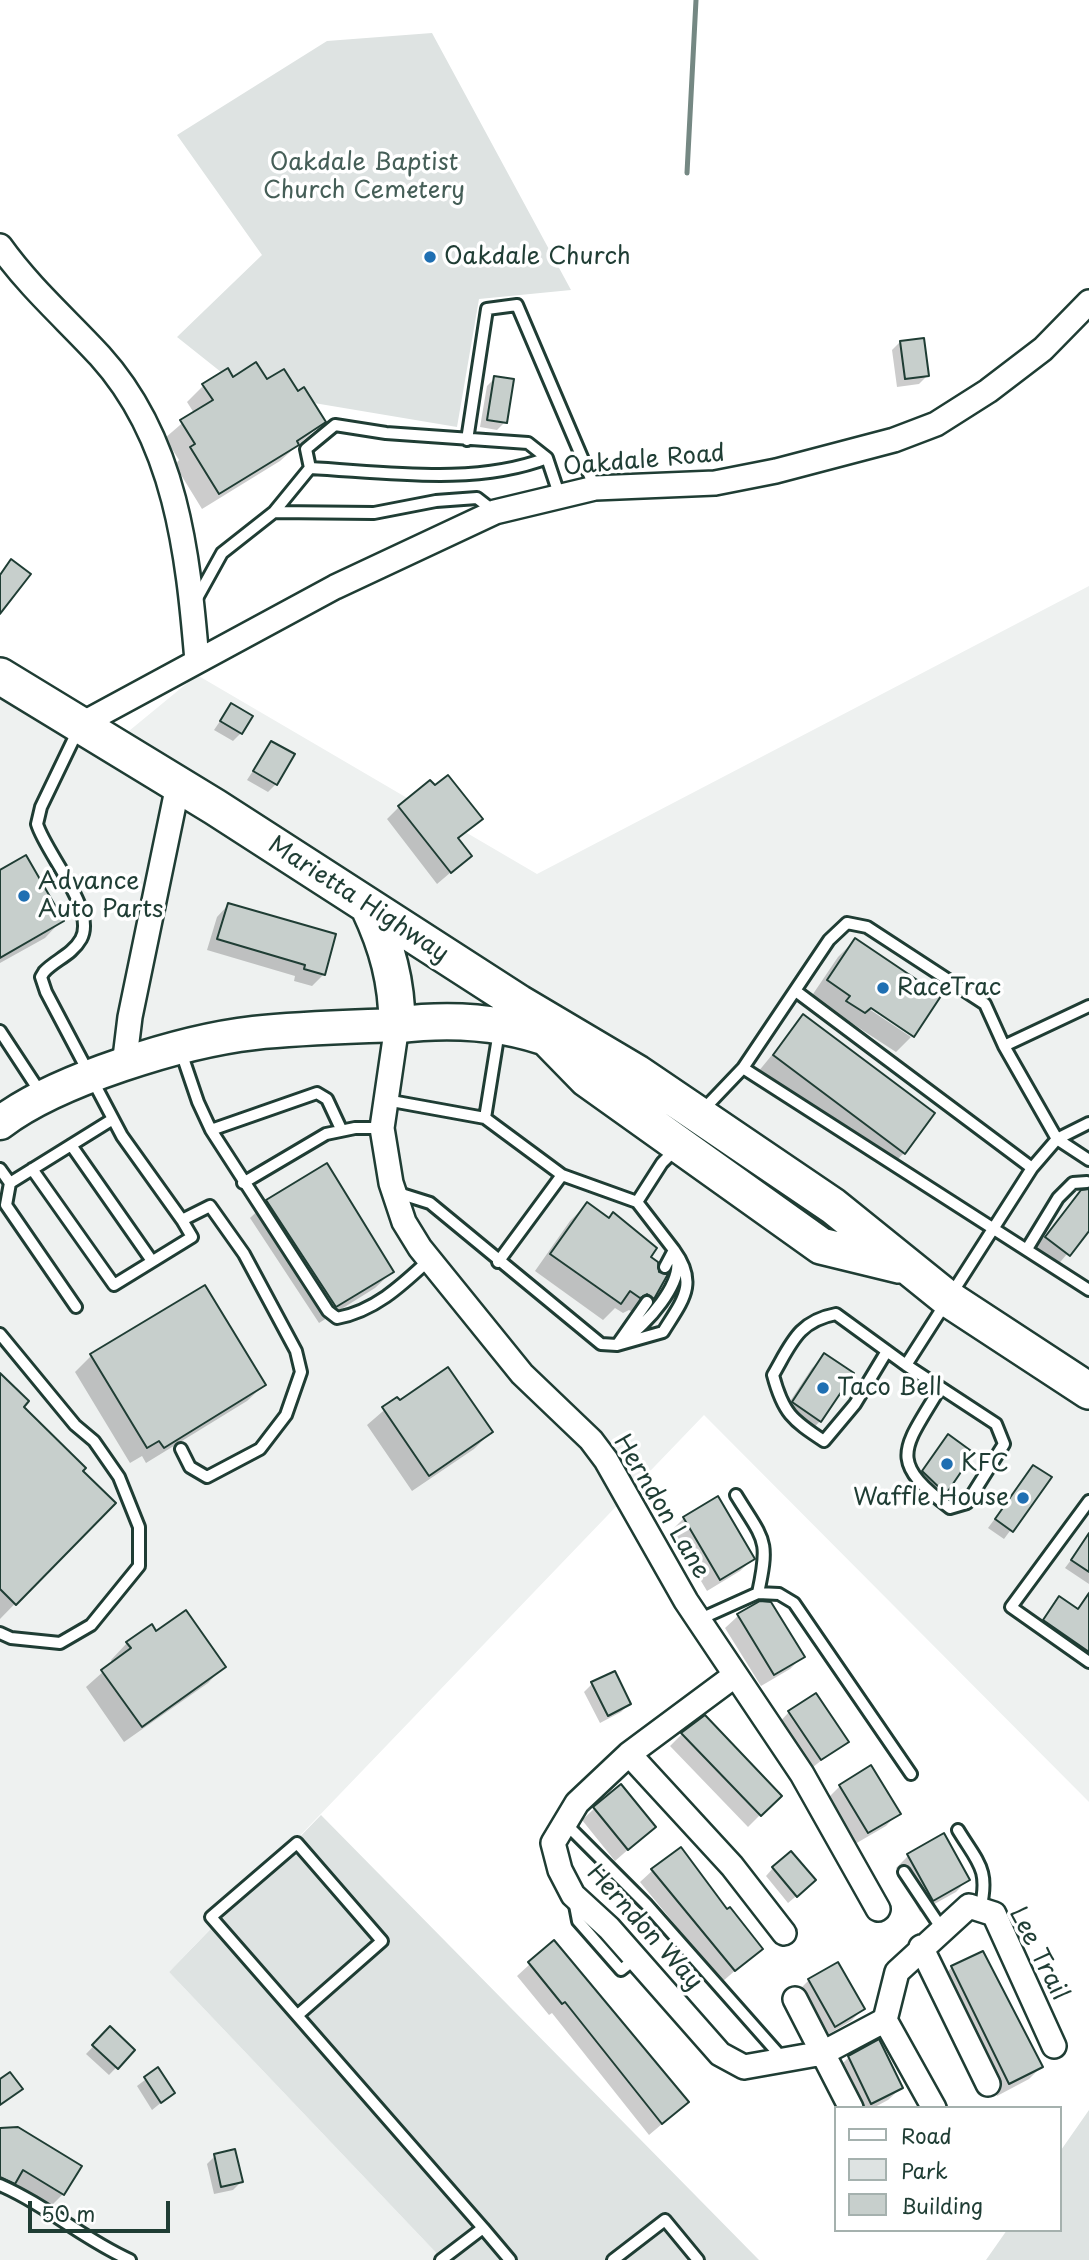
<!DOCTYPE html>
<html>
<head>
<meta charset="utf-8">
<style>
	body { margin:0 }
	#map { position:relative; width:1089px; height:2260px; overflow:hidden; background:#fff; font-family:"Playpen Sans",sans-serif }
	canvas { display:block }
	.legend { position:absolute; left:834px; top:2106px; width:228px; height:126px; box-sizing:border-box; background:#fff; border:2px solid #a5b1ae; margin:0; padding:9px 12px; list-style:none; font-size:21px; color:#1f3d34 }
	.legend li { display:flex; align-items:center; gap:14px; height:35px }
	.legend b { width:35px; border:2px solid #a5b1ae }
	.scale { position:absolute; left:28px; top:2201px; width:142px; height:32px; box-sizing:border-box; border:4px solid #1f3d34; border-top:0; padding-left:9px; font-size:21px; line-height:24px; white-space:nowrap; color:#1f3d34; -webkit-text-stroke:5px #fff; paint-order:stroke }
</style>
</head>
<body>
<div id="map">
<canvas width="1089" height="2260"></canvas>
<ul class="legend">
<li><b style="height:9px;background:#fff"></b>Road</li>
<li><b style="height:19px;background:#dee3e2"></b>Park</li>
<li><b style="height:19px;background:#c7cfcc"></b>Building</li>
</ul>
<div class="scale">50 m</div>
</div>
<script>
const g = document.querySelector('canvas').getContext('2d');
g.lineJoin = 'round';
function paint(path, color) { g.fillStyle = color; g.fill(path, 'evenodd'); }
function strokePath(path, color, width, dash) { g.strokeStyle = color; g.lineWidth = width; g.lineCap = dash ? 'butt' : 'round'; g.setLineDash(dash || []); g.stroke(path); }
function drawText(font, color, halo, rows, align = 'center') {
  g.font = font + ' "Playpen Sans",sans-serif'; g.lineWidth = 7; g.setLineDash([]); g.textBaseline = 'middle'; g.strokeStyle = halo; g.fillStyle = color; for (const [text, x, y, turn = 0] of rows) {
    g.save(); g.translate(x, y); g.rotate((+turn || 0) * Math.PI / 180); g.textAlign = isNaN(turn) ? turn : align; if (halo) g.strokeText(text, 0, 0); g.fillText(text, 0, 0); g.restore();
  }
}
const built = new Path2D(`
	M1089,586V1802L704,1415L169,1972L443,2260H0V674L118,740L197,675L537,874Z`);
const green = new Path2D(`
	M432,33L571,290L479,299L457,427L314,403L298,391L284,369L267,379L256,363L233,377L221,372L177,337L262,255L177,135L327,41Z
	M321,1815L759,2260H443L169,1972Z
	M1089,2110V2260H986L1007,2230H1059V2153Z`);
const shadow = new Path2D(`
	M900,342L927,376L919,384L897,387L892,350Z
	M495,378L505,422L497,430L480,427L487,386Z
	M232,379L266,382L297,394L324,422L280,461L202,509L175,465L179,460L165,438L194,413L187,402L204,385Z
	M231,705L241,733L233,741L214,730Z
	M271,743L276,784L268,792L247,780Z
	M399,807L480,819L457,840L470,856L437,884L387,819Z
	M0,872L61,921L45,938L0,963Z
	M228,905L334,935L323,975L312,986L294,981L295,976L207,950L217,917Z
	M855,940L938,997L911,1037V1033L865,1002L863,1005L911,1037L896,1052L853,1024L847,1029L831,1018L834,1013L811,997L838,957Z
	M803,1017L904,1153L888,1169L758,1072Z
	M327,1165L392,1272L375,1288L319,1323L250,1218L267,1202Z
	M1089,1190V1228L1056,1267L1034,1250L1069,1205L1082,1192Z
	M587,1204L608,1219L613,1214L632,1227L629,1230L648,1257L653,1298L636,1314L629,1310L623,1313L615,1308L603,1320L535,1271L570,1221Z
	M825,1355L820,1421L808,1434L781,1415L812,1368Z
	M91,1356L264,1385L247,1401L146,1463L142,1456L130,1463L75,1372Z
	M0,1374L21,1407L113,1503L0,1619Z
	M397,1399L491,1432L474,1449L412,1491L367,1425Z
	M948,1436L972,1453L932,1505L911,1485Z
	M1033,1467L1049,1478L1004,1539L988,1528Z
	M717,1499L753,1559L740,1571L707,1591L671,1531L684,1518Z
	M1086,1540L1089,1543V1584L1065,1568Z
	M1089,1591V1665L1037,1628L1059,1599L1077,1610Z
	M760,1603L803,1656L790,1669L761,1686L725,1628L738,1616Z
	M156,1633L224,1666L208,1683L124,1742L86,1687L113,1663L111,1660L127,1643Z
	M592,1684L629,1704L621,1712L600,1723L584,1692Z
	M789,1712L846,1741L808,1771L777,1725Z
	M682,1734L779,1796L748,1827L670,1746Z
	M871,1768L898,1813L886,1826L855,1844L827,1799L840,1786Z
	M595,1808L654,1827L615,1861L582,1820Z
	M943,1836L968,1879L956,1892L920,1912L896,1868L908,1856Z
	M773,1868L806,1888L788,1903L766,1876Z
	M653,1870L761,1948L722,1982L640,1882Z
	M554,1942L674,2114L649,2135L552,2013L549,2015L517,1976Z
	M838,1964L863,2009L851,2021L822,2038L796,1993L809,1980Z
	M952,1967L1041,2067L1029,2079L997,2096L940,1980Z
	M110,2029L133,2050L109,2075L86,2054Z
	M849,2057L901,2088L888,2100L873,2108H855L836,2070Z
	M158,2070L173,2093L152,2110L137,2086Z
	M0,2130L63,2194L51,2206L13,2183L0,2195Z
	M215,2156L241,2182L233,2190L214,2194L207,2164Z`);
const stream = new Path2D(`
	M687,173L696,0`);
const building = new Path2D(`
	M924,338L929,376L905,379L900,341Z
	M256,362L267,379L284,369L298,391L304,387L326,422L297,441L299,445L219,494L190,447L195,444L180,420L213,400L202,384L228,368L233,377Z
	M494,376L514,379L507,423L487,420Z
	M11,559L31,574L0,614V575Z
	M231,703L253,716L242,734L220,721Z
	M271,741L295,754L277,785L253,771Z
	M448,775L483,819L458,838L472,856L451,873L398,806L430,780L435,785Z
	M26,855L64,921L0,958V870Z
	M228,903L336,934L325,975L304,969L305,965L217,939Z
	M855,938L941,996L914,1037L871,1008L865,1013L846,1001L850,996L827,980Z
	M803,1014L935,1113L905,1154L773,1055Z
	M327,1163L394,1272L336,1307L266,1200Z
	M1089,1189V1231L1070,1256L1045,1237L1081,1190Z
	M587,1202L609,1218L613,1212L657,1248L651,1257L658,1262L659,1272L668,1274L654,1299L647,1294L640,1298L630,1291L621,1304L550,1254Z
	M205,1285L266,1385L164,1448L159,1441L147,1448L90,1354Z
	M824,1353L854,1373L821,1422L792,1402Z
	M448,1367L493,1432L429,1476L382,1407L397,1397L400,1400Z
	M0,1373L29,1401L24,1407L86,1468L83,1471L116,1503L16,1605L0,1589Z
	M948,1434L974,1453L946,1494L922,1471Z
	M1033,1465L1052,1477L1013,1532L995,1519Z
	M718,1496L755,1559L720,1580L683,1517Z
	M1089,1533V1572L1071,1560Z
	M1089,1593V1652L1043,1620L1059,1596L1078,1609Z
	M760,1601L771,1602L805,1657L774,1675L737,1614Z
	M186,1610L226,1667L142,1727L101,1670L131,1648L126,1642L152,1624L156,1631Z
	M615,1671L631,1704L608,1716L591,1682Z
	M816,1693L849,1742L821,1760L788,1711Z
	M705,1715L782,1796L761,1816L681,1733Z
	M871,1765L901,1814L868,1833L839,1785Z
	M621,1784L656,1827L628,1850L593,1807Z
	M944,1833L970,1880L933,1901L907,1854Z
	M681,1847L727,1909L730,1907L763,1949L735,1971L651,1869Z
	M791,1851L816,1880L797,1897L772,1867Z
	M554,1940L689,2102L662,2124L565,2002L562,2004L528,1962Z
	M983,1951L1043,2067L1009,2084L951,1966Z
	M838,1962L865,2009L835,2027L808,1979Z
	M110,2026L135,2050L118,2069L92,2045Z
	M879,2039L903,2088L871,2104L848,2056Z
	M158,2067L175,2093L161,2103L144,2077Z
	M10,2072L23,2089L0,2105V2079Z
	M18,2127L82,2166L64,2195L23,2170L15,2184L0,2177V2128Z
	M235,2149L243,2182L221,2187L214,2154Z`);
const lane = new Path2D(`
	M467,440L487,309L517,305L595,488
	M547,458C474,486 386,472 310,468L306,449L335,425L386,433L528,443L547,458L559,494
	M274,512L374,513L436,501L477,498L495,512
	M196,600L222,553L274,512L310,468
	M79,728L41,807L37,824C46,854 97,910 81,939C72,955 55,960 44,972L41,977L46,992L122,1136L182,1220L210,1206L244,1254L296,1351L301,1372L286,1415L260,1449L207,1477L190,1467L181,1449
	M797,992L1032,1168
	M0,1031L42,1095
	M1004,1046L1089,1006
	M181,1052L198,1102L211,1130L328,1311L337,1318C375,1311 402,1285 429,1260
	M743,1068L1089,1290
	M386,1100L485,1118L562,1175L637,1202L662,1163L675,1150
	M702,1111L743,1068L829,940L847,923L867,927L985,1004L1004,1046L1057,1139L1032,1168L906,1365L996,1424L1004,1444L967,1503L950,1508C885,1460 905,1448 940,1388
	M485,1118L499,1031
	M1089,1123L1057,1139L1089,1160
	M211,1130L317,1093L327,1099L341,1129
	M71,1145L152,1261
	M0,1169L10,1183L113,1119
	M32,1169L114,1285L192,1237L182,1220
	M10,1183L6,1205L76,1307
	M243,1183L326,1134L355,1128H382
	M395,1192L430,1203L601,1344L617,1345L647,1302
	M637,1202L674,1250L665,1267
	M1027,1249L1058,1198L1073,1183L1087,1182
	M498,1262L562,1175
	M0,1334L75,1425L94,1441L119,1477L139,1527V1566L91,1625L60,1643L11,1638L0,1633
	M625,1339C645,1326 685,1282 676,1257
	M617,1345L663,1332C682,1301 699,1284 674,1250
	M887,1351L855,1404L824,1441C792,1420 783,1413 773,1375C791,1344 798,1321 836,1314L906,1365
	M736,1495C764,1541 770,1538 758,1593
	M1089,1501L1011,1607L1089,1662
	M698,1620L758,1593L779,1594L794,1603L911,1774
	M565,1823L647,1905L784,2060
	M958,1830C978,1863 990,1869 980,1910
	M904,1872L942,1929
	M574,1900L578,1921L621,1970L636,1958
	M299,2014L382,1941L297,1843L211,1917L483,2228L441,2260
	M0,2185C46,2205 83,2239 130,2260
	M483,2228L510,2260
	M613,2260L665,2220L698,2260`);
const street = new Path2D(`
	M0,246C30,288 66,319 100,356C176,440 188,553 197,661
	M80,725L335,587L495,512L595,488L715,483L776,471L894,440L936,424L988,391L1043,349L1089,302
	M397,1025L382,1128L391,1183L404,1222L420,1248L522,1374L591,1440L606,1460L686,1601L802,1774L878,1909
	M124,1066L130,1017L178,785
	M734,1676L629,1754L577,1803L553,1843L560,1870L573,1895L609,1928L720,2054L744,2067L823,2053L885,2020L897,1972L969,1906L994,1914L1054,2046
	M629,1754L732,1866L784,1933
	M921,1947L988,2084
	M795,1999L851,2108
	M885,2020L934,2108`);
const secondary = new Path2D(`
	M0,1123C56,1080 183,1041 254,1033C301,1028 349,1027 397,1025`);
const primary = new Path2D(`
	M0,676L215,807L519,1003L637,1073L833,1206L947,1298L1089,1391
	M369,908C387,946 397,982 397,1025C452,1018 504,1021 556,1041
	M547,1038L587,1079L821,1246L899,1265`);
const markers = [
	[430,257,7,"#1f6fb2"],
	[24,896,7,"#1f6fb2"],
	[883,988,7,"#1f6fb2"],
	[823,1388,7,"#1f6fb2"],
	[947,1464,7,"#1f6fb2"],
	[1023,1498,7,"#1f6fb2"]
];
const parkNames = [
	["Oakdale Baptist",364,163],
	["Church Cemetery",364,191]
];
const poiNames = [
	["Oakdale Church",444,257],
	["Advance",38,882],
	["Auto Parts",38,910],
	["RaceTrac",897,988],
	["Taco Bell",837,1388],
	["KFC",961,1464],
	["Waffle House",1009,1498,"right"]
];
const streetNames = [
	["Oakdale Road",644,461,-5],
	["Marietta Highway",358,900,33],
	["Herndon Lane",661,1507,59],
	["Herndon Way",644,1928,48],
	["Lee Trail",1038,1954,63]
];
paint(built, '#eef1f0');
paint(green, '#dee3e2');
paint(shadow, '#0003');
strokePath(stream, '#758883', 5);
paint(building, '#c7cfcc');
strokePath(building, '#1f3d34', 2);
strokePath(lane, '#1f3d34', 16);
strokePath(street, '#1f3d34', 28);
strokePath(secondary, '#1f3d34', 37);
strokePath(primary, '#1f3d34', 40);
strokePath(lane, '#fff', 10);
strokePath(street, '#fff', 23);
strokePath(secondary, '#fff', 32);
strokePath(primary, '#fff', 35);
for (const [x, y, r, color] of markers) { const dot = new Path2D(); dot.arc(x, y, r, 0, 2 * Math.PI); g.fillStyle = color; g.fill(dot); strokePath(dot, '#fff', 2.5); }
drawText('24px', '#455e57', '#fff', parkNames);
drawText('24px', '#1f3d34', '#fff', poiNames, 'left');
drawText('24px', '#1f3d34', '#fff', streetNames);
</script>
</body>
</html>
